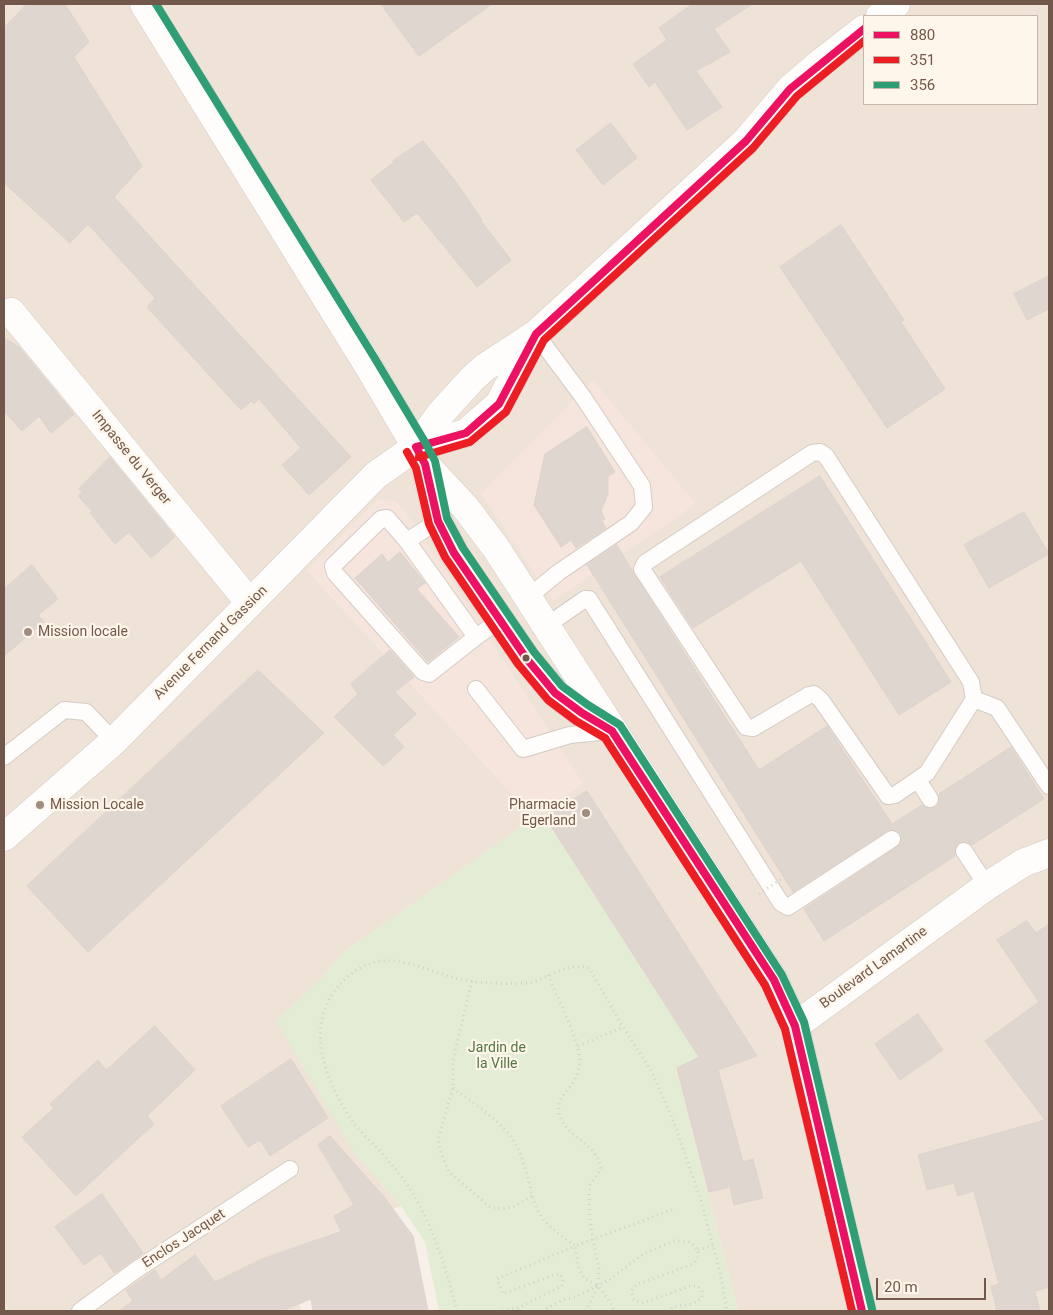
<!DOCTYPE html>
<html>
<head>
<meta charset="utf-8">
<style>
	body { margin:0 }
	#map { position:relative; width:1053px; height:1315px; overflow:hidden; background:#f6f0e9; font-family:Roboto,sans-serif }
	canvas { display:block }
	.frame { position:absolute; inset:0; border:5px solid #72584b; pointer-events:none }
	.legend { position:absolute; left:863px; top:15px; width:175px; height:90px; box-sizing:border-box; background:#fef6ea; border:1px solid #c6b7aa; margin:0; padding:6px 9px; list-style:none; font-size:15px; color:#72584b }
	.legend li { display:flex; align-items:center; gap:10px; height:25px }
	.legend b { width:25px; border:1px solid #c6b7aa }
	.scale { position:absolute; left:876px; top:1278px; width:110px; height:22px; box-sizing:border-box; border:2px solid #72584b; border-top:0; padding-left:6px; font-size:15px; line-height:18px; white-space:nowrap; color:#72584b; -webkit-text-stroke:4px #fef6ea; paint-order:stroke }
</style>
</head>
<body>
<div id="map">
<canvas width="1053" height="1315"></canvas>
<div class="frame"></div>
<ul class="legend">
<li><b style="height:6px;background:#ed1261"></b>880</li>
<li><b style="height:6px;background:#ed1d24"></b>351</li>
<li><b style="height:6px;background:#309e74"></b>356</li>
</ul>
<div class="scale">20 m</div>
</div>
<script>
const g = document.querySelector('canvas').getContext('2d');
g.lineJoin = 'round';
function paint(path, color) { g.fillStyle = color; g.fill(path, 'evenodd'); }
function strokePath(path, color, width, dash) { g.strokeStyle = color; g.lineWidth = width; g.lineCap = dash ? 'butt' : 'round'; g.setLineDash(dash || []); g.stroke(path); }
function drawText(font, color, halo, rows, align = 'center') {
  g.font = font + ' Roboto,sans-serif'; g.lineWidth = 4.5; g.setLineDash([]); g.textBaseline = 'middle'; g.strokeStyle = halo; g.fillStyle = color; for (const [text, x, y, turn = 0] of rows) {
    g.save(); g.translate(x, y); g.rotate((+turn || 0) * Math.PI / 180); g.textAlign = isNaN(turn) ? turn : align; if (halo) g.strokeText(text, 0, 0); g.fillText(text, 0, 0); g.restore();
  }
}
const residential = new Path2D(`
	M4,4H1049V1311H738L676,1070L701,1055L541,813L583,783L307,570L534,818L343,953L321,979L354,1152L401,1206L288,1250L301,1311H4ZM864,16H1037V104H864Z`);
const commercial = new Path2D(`
	M593,380L696,504L553,601L481,494Z
	M378,499L397,502L420,531L583,783L534,818L307,570Z`);
const green = new Path2D(`
	M541,813L701,1056L676,1070L738,1311H439L425,1242L401,1206L354,1152L276,1021L321,979L343,953Z`);
const building = new Path2D(`
	M27,4H65L89,42L74,57L142,166L114,197L351,457L309,495L282,465L301,448L259,399L254,404L251,401L241,410L147,307L155,298L88,224L70,243L4,183V28Z
	M381,4H492L419,56Z
	M693,4H752L714,29L730,52L696,71L722,107L687,130L655,82L649,87L633,64L667,40L659,28Z
	M611,123L637,158L603,185L576,150Z
	M423,141L456,182L482,220L481,221L511,260L477,287L417,213L404,222L371,180L394,162L393,161Z
	M841,225L904,320L901,322L945,389L887,428L780,267Z
	M1049,276V309L1027,320L1014,294Z
	M4,338L19,347L74,414L51,433L39,416L22,431L4,411Z
	M587,427L615,472L608,476V494L601,511L605,519L602,521L606,528L576,548L571,540L561,547L534,505L545,454Z
	M110,457L175,537L151,558L129,532L115,544L90,513L92,511L78,496L82,492L79,489Z
	M820,476L951,682L899,715L801,561L693,628L660,577Z
	M1024,512L1049,554L989,588L964,545Z
	M617,545L634,574L759,770L827,726L892,824L922,805L930,809L936,807L940,799L939,794L1011,747L1044,799L972,845L968,842H959L955,847V856L824,941L804,909L897,847L901,843V834L896,830L887,831L793,892L587,565Z
	M400,552L425,583L417,589L459,637L428,662L355,578L382,554L388,562Z
	M32,565L58,599L38,615L44,622L4,656V589Z
	M390,650L414,677L395,692L416,714L393,735L404,747L383,766L334,717L358,694L351,684Z
	M258,670L324,733L88,952L27,886Z
	M587,791L757,1056L718,1070L743,1162L753,1159L763,1198L734,1205L730,1187L709,1192L677,1068L699,1057L545,817Z
	M1027,921L1036,933L1049,924V1287L1035,1291L1040,1311H997L991,1286L999,1284L974,1191L958,1196L954,1183L927,1190L918,1155L1045,1120L985,1041L1039,1002L997,940Z
	M918,1014L943,1050L900,1080L875,1044Z
	M155,1026L195,1070L147,1116L154,1124L76,1196L22,1137L54,1108L50,1104L98,1060L106,1070Z
	M291,1059L328,1118L270,1156L260,1140L248,1147L221,1106Z
	M330,1136L384,1197L413,1236L428,1311H313L311,1299L281,1311H119L133,1301L126,1290L155,1270L161,1280L195,1255L215,1282L262,1259L341,1231L334,1216L354,1205L318,1145Z
	M102,1194L143,1253L114,1273L101,1253L84,1265L55,1227Z`);
const path = new Path2D(`
	M548,975C556,995 580,1041 580,1061C580,1067 576,1078 573,1083C566,1093 556,1100 559,1113C566,1140 596,1140 601,1169L590,1185L589,1194L590,1220L596,1256L599,1268L598,1286L611,1303L614,1311
	M472,981L453,1060V1088L438,1140L441,1153L449,1172L490,1207L501,1209L515,1206L533,1195
	M578,1046L623,1027
	M453,1088C473,1103 499,1119 513,1140C527,1161 528,1187 537,1209C544,1225 562,1236 575,1246L497,1279L503,1294L554,1275L560,1274L563,1279L562,1286L518,1308L501,1311
	M698,1250L713,1246
	M457,1311C447,1272 434,1229 413,1194C403,1177 390,1162 376,1147C369,1139 359,1131 353,1122C327,1084 304,1030 336,989C346,976 359,966 376,962C405,956 436,975 464,980C478,983 519,985 532,982C552,976 568,962 589,968L623,1027L652,1072L673,1120L700,1197L720,1272L727,1311
	M542,1311L565,1299L575,1297L609,1280L643,1254L674,1241L690,1242L698,1250V1257L693,1264L636,1285L631,1292L634,1300L643,1303L690,1286H698L702,1291V1298L692,1304L672,1307L670,1311
	M586,1311L598,1286L584,1278L579,1269L575,1246L674,1209`);
const lane = new Path2D(`
	M438,521L407,541L387,518L381,519L333,566L335,573L423,672L429,674L476,637L500,620
	M407,541L476,637
	M527,598L559,572L631,523L644,507L642,486L583,397L536,334
	M546,626L585,599H589L781,903L788,907L892,839
	M476,689L523,749L570,735L610,731
	M974,699L927,773L895,795L888,796L821,700L814,694L809,695L753,728L746,727L642,569L645,563L812,453L820,452L826,456L971,682L974,699L997,708L1049,786
	M4,757L64,710L86,712L114,741
	M918,780L930,799
	M964,851L987,886
	M80,1311L136,1270L290,1169`);
const street = new Path2D(`
	M144,4L366,362L416,447
	M11,312L250,603
	M795,1026L987,886L1023,863L1049,853`);
const secondary = new Path2D(`
	M880,16L896,4
	M416,447L425,464L465,507L496,548L774,980L795,1026L862,1311
	M416,447L466,433L499,404L535,336
	M425,466L438,521L454,553L500,620L526,658L555,693L582,713L607,728
	M4,837L114,741L376,475L416,447L441,413L472,379L484,368L536,334L746,141L790,89L823,61L864,29`);
const pathBridge = new Path2D(`
	M759,894L784,877`);
const bus1 = new Path2D(`
	M416,447L425,464L438,521L454,553L526,658L555,693L582,713L612,731L774,980L795,1026L862,1311
	M416,447L466,433L499,404L536,334L746,141L790,89L864,29`);
const bus2 = new Path2D(`
	M407,452L416,468L429,524L445,557L518,664L548,700L576,721L605,738L765,985L785,1029L852,1311
	M419,457L470,442L506,412L544,340L753,148L797,96L864,41`);
const bus3 = new Path2D(`
	M156,4L374,357L425,442L435,461L447,518L463,548L534,652L562,686L588,705L620,725L782,975L804,1022L872,1309`);
const markers = [
	[28,632,5,"#a08d82"],
	[526,658,4.5,"#72584b"],
	[40,805,5,"#a08d82"],
	[586,813,5,"#a08d82"]
];
const streetNames = [
	["Impasse du Verger",131,458,51],
	["Avenue Fernand Gassion",211,643,-45],
	["Boulevard Lamartine",874,968,-36],
	["Enclos Jacquet",184,1239,-33]
];
const poiNames = [
	["Mission locale",38,632],
	["Mission Locale",50,805],
	["Pharmacie",576,805,"right"],
	["Egerland",576,821,"right"]
];
const parkNames = [
	["Jardin de",497,1048],
	["la Ville",497,1064]
];
paint(residential, '#efe3d7');
paint(commercial, '#f6e5dd');
paint(green, '#e3ecd5');
paint(building, '#dfd6cf');
strokePath(building, '#dfd3cc', 1);
strokePath(lane, '#d3ccc5', 18);
strokePath(street, '#d3ccc5', 29);
strokePath(secondary, '#d5cdc6', 29);
strokePath(path, '#d6d0ca', 3, [1, 4]);
strokePath(lane, '#fefdfc', 16);
strokePath(street, '#fefdfc', 28);
strokePath(secondary, '#fefdfc', 28);
strokePath(pathBridge, '#d6d0ca', 3, [1, 4]);
strokePath(bus1, '#ed1261', 8);
strokePath(bus2, '#ed1d24', 8);
strokePath(bus3, '#309e74', 8);
for (const [x, y, r, color] of markers) { const dot = new Path2D(); dot.arc(x, y, r, 0, 2 * Math.PI); g.fillStyle = color; g.fill(dot); strokePath(dot, '#fef6ea', 2); }
drawText('14px', '#72584b', '#fef6ea', streetNames);
drawText('14px', '#72584b', '#fef6ea', poiNames, 'left');
drawText('14px', '#547843', '#fef6ea', parkNames);
</script>
</body>
</html>
